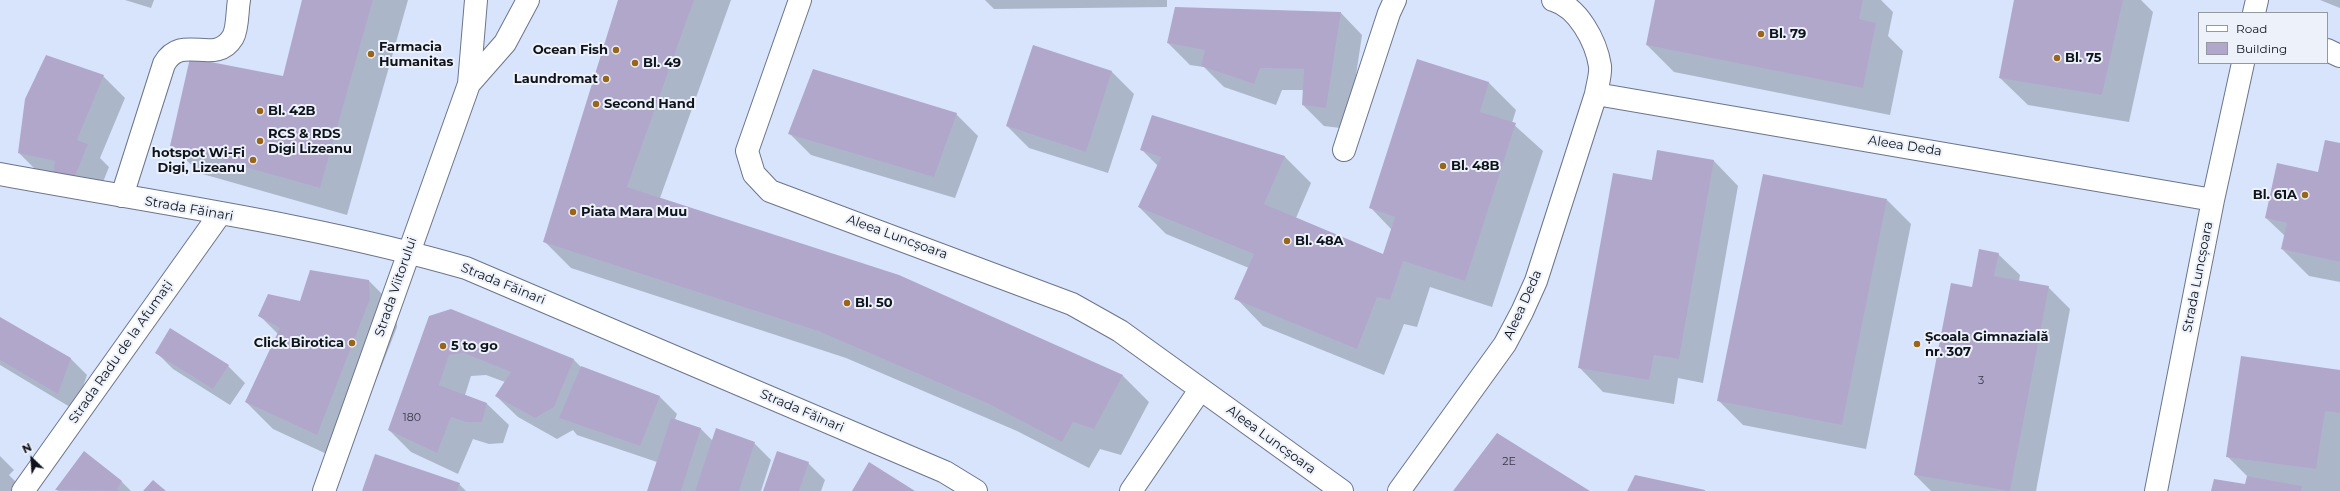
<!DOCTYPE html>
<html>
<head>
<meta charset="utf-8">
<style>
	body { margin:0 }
	#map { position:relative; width:2340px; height:491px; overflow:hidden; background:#d8e4fc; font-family:Montserrat,sans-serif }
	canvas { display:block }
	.legend { position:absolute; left:2198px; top:12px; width:130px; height:52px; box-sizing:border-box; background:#ecf1fa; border:1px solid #9498a1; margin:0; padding:5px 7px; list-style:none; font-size:12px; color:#0f131b }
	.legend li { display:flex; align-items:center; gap:8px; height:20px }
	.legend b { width:20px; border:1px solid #9498a1 }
	.north { position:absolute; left:12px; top:439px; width:40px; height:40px; -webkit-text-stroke:3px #ecf1fa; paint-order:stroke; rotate:335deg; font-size:11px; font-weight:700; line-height:16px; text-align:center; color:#0f131b }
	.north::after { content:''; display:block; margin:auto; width:14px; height:18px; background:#0f131b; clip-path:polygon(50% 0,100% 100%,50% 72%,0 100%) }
</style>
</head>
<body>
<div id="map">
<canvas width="2340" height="491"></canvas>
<ul class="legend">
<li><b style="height:5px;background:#fff"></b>Road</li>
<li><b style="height:11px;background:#b1a7cb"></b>Building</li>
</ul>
<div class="north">N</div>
</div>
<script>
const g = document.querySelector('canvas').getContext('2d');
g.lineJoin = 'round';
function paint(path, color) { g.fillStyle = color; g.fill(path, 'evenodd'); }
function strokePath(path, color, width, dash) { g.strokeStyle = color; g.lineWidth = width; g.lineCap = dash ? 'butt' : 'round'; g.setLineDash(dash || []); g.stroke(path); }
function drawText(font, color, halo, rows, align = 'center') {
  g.font = font + ' Montserrat,sans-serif'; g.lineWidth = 4; g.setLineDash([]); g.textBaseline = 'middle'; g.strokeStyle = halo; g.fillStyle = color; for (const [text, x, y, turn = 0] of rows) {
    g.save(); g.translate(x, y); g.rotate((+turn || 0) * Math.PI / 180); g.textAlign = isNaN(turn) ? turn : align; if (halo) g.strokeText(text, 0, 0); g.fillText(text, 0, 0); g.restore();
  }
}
const shadow = new Path2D(`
	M125,0H154L151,8Z
	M303,0H408L347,215L199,173L172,145L284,77Z
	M619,0H731L660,198L1122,375L1149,402L1121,455L1100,449L1089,468L1017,431L846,358L571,268L544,241Z
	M985,0H1167V7L994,9Z
	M1656,0H1881L1893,12L1888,36L1903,51L1890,115L1674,72L1647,45Z
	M2015,0H2141L2153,12L2129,122L2028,105L2000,78Z
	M2320,0H2340V8Z
	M1341,13L1362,35L1348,129L1324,126L1303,105L1304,90H1282L1276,105L1224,87L1204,67L1190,65L1168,43Z
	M1033,47L1112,72L1134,94L1108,173L1029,148L1007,126Z
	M1418,61L1489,83L1516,110L1512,123L1543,151L1492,307L1430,287L1417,327L1404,324L1384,375L1263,326L1236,298L1249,268L1166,234L1139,207L1158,166L1141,149L1284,156L1311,183L1296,218L1383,255L1392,230L1371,208Z
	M103,76L125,98L100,158L109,167L95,202L41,175L19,153Z
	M956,114L978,136L955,198L811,155L789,133Z
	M2340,144V282L2309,276L2282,249L2285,236L2266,218L2319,173Z
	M1658,151L1714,161L1738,186L1703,383L1678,378L1674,404L1603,392L1579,367L1652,181Z
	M1887,200L1911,224L1866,449L1743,425L1718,400Z
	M1998,254L2020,275L2019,281L2048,287L2070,309L2036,491H1931L1915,475L1973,288Z
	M369,281L396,308L397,327L344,462L273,429L246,402L278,334L259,315Z
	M430,317L574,360L582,368L660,397L677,414L675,419L701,429L713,441L754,443L771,460L761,491H648L657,462L577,435L573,430L557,439L518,417L496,396L505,382L486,375L471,376L465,395L487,404L509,425L503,443L489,444L473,439L458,474L411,452L389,430Z
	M0,318L70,358L87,375L75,410L0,365Z
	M156,352L228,366L245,383L230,405L173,369Z
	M2340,371V491H2212L2246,485L2248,477L2227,456Z
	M84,453L122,482L131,491H57Z
	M0,456L14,470L9,475L22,488L20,491H0Z
	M808,463L825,480L821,491H764Z
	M459,484L466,491H363Z`);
const building = new Path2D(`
	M302,0H373L320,188L170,146L190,58L283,76Z
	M618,0H694L627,187L899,275L1123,375L1094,429L1073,422L1062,442L989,404L818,331L543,242Z
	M1655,0H1863L1859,19L1876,23L1863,88L1646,45Z
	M2014,0H2123L2102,95L1999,78Z
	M1175,7L1341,12L1326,108L1302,105L1304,69L1260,68L1254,84L1201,66L1205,50L1167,43Z
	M1033,45L1112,71L1086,152L1006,126Z
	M46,55L104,75L77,140L88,144L73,181L53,176L55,161L18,153L25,99Z
	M1417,59L1489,82L1480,112L1516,123L1465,281L1403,261L1390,300L1377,297L1357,349L1234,299L1254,254L1138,207L1161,157L1140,150L1152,115L1285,156L1264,204L1383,254L1395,217L1369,208Z
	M813,69L957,113L934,177L788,134Z
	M2325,140L2340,143V262L2281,249L2287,223L2265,218L2277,163L2318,172Z
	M1657,150L1714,160L1679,359L1654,355L1649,380L1578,368L1613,173L1652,180Z
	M1763,174L1887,199L1842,425L1717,401Z
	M1979,249L1999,253L1994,276L2049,286L2010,491L1914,475L1951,283L1972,287Z
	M310,270L369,280L370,299L317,435L245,402L280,328L258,316L268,294L300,301Z
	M451,309L574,359L554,407L535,418L495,396L511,372L464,353L449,355L439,385L487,403L482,422H466L451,417L437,453L388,430L429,316Z
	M0,317L71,358L58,394L0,360Z
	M170,328L229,365L213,389L155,353Z
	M2241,356L2340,370V413L2325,411L2316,469L2226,457Z
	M581,366L660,396L640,446L559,418Z
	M671,418L701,428L681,491H647Z
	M716,428L755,442L739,491H695Z
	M1497,433L1590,491H1453Z
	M84,451L122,481L117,489L120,491L55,490Z
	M777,451L809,462L799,491H763Z
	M375,454L460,483L457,491H362Z
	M869,462L915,491H852Z
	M1635,475L1705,490V491H1627Z
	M2247,476L2302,486L2301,491H2211L2214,479L2245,484Z
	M153,480L166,491H143Z`);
const lane = new Path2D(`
	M122,196L164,64C182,32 215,67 233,37C238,28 237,11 239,0`);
const street = new Path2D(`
	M800,0L747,151L754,174L770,191L1072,304L1120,331L1342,491
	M1553,0C1578,7 1596,41 1600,66C1601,75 1597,86 1596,94
	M2254,13L2257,0
	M2327,50L2340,56
	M1344,150L1389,13L1395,0
	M0,174C156,203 314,224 466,268L945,472L976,491
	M23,491L220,214
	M1131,491L1200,390
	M1399,491L1505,344L1522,312L1536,281L1596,94L2213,200
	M2156,491L2213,200L2243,63`);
const secondary = new Path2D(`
	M469,84L505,43L528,0
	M324,491L469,84L476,0`);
const markers = [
	[1761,34,4,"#986519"],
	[616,50,4,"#986519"],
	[371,54,4,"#986519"],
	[2057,58,4,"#986519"],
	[635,63,4,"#986519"],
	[606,79,4,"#986519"],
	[596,104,4,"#986519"],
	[260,111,4,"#986519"],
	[260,141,4,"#986519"],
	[253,160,4,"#986519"],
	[1443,166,4,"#986519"],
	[2305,195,4,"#986519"],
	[573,212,4,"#986519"],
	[1287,241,4,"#986519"],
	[847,303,4,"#986519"],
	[352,343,4,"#986519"],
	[1917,344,4,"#986519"],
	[443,346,4,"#986519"]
];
const numberNames = [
	["3",1981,381],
	["180",412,418],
	["2E",1509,462]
];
const poiNames = [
	["Bl. 79",1769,34],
	["Farmacia",379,47],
	["Humanitas",379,62],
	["Ocean Fish",608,50,"right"],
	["Bl. 75",2065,58],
	["Bl. 49",643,63],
	["Laundromat",598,79,"right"],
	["Second Hand",604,104],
	["Bl. 42B",268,111],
	["RCS & RDS",268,134],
	["Digi Lizeanu",268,149],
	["hotspot Wi-Fi",245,153,"right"],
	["Digi, Lizeanu",245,168,"right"],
	["Bl. 48B",1451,166],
	["Bl. 61A",2297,195,"right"],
	["Piata Mara Muu",581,212],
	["Bl. 48A",1295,241],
	["Bl. 50",855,303],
	["Școala Gimnazială",1925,337],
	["nr. 307",1925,352],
	["Click Birotica",344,343,"right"],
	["5 to go",451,346]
];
const streetNames = [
	["Aleea Deda",1905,146,9],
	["Strada Făinari",189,209,10],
	["Aleea Luncșoara",897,237,20],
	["Strada Luncșoara",2198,277,-79],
	["Strada Făinari",503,284,22],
	["Strada Viitorului",396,287,-71],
	["Aleea Deda",1523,305,-66],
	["Strada Radu de la Afumați",121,352,-55],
	["Strada Făinari",802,411,23],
	["Aleea Luncșoara",1271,440,36]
];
paint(shadow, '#0003');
paint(building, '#b1a7cb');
strokePath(lane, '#6b758b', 24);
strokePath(street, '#6b758b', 24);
strokePath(secondary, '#6b758b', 24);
strokePath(lane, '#fff', 22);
strokePath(street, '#fff', 22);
strokePath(secondary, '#fff', 22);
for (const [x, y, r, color] of markers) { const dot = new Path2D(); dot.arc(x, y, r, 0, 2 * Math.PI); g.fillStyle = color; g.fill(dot); strokePath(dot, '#ecf1fa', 1.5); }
drawText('11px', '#383847', null, numberNames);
drawText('bold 13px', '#0f131b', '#ecf1fa', poiNames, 'left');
drawText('13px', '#0f131b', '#ecf1fa', streetNames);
</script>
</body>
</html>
